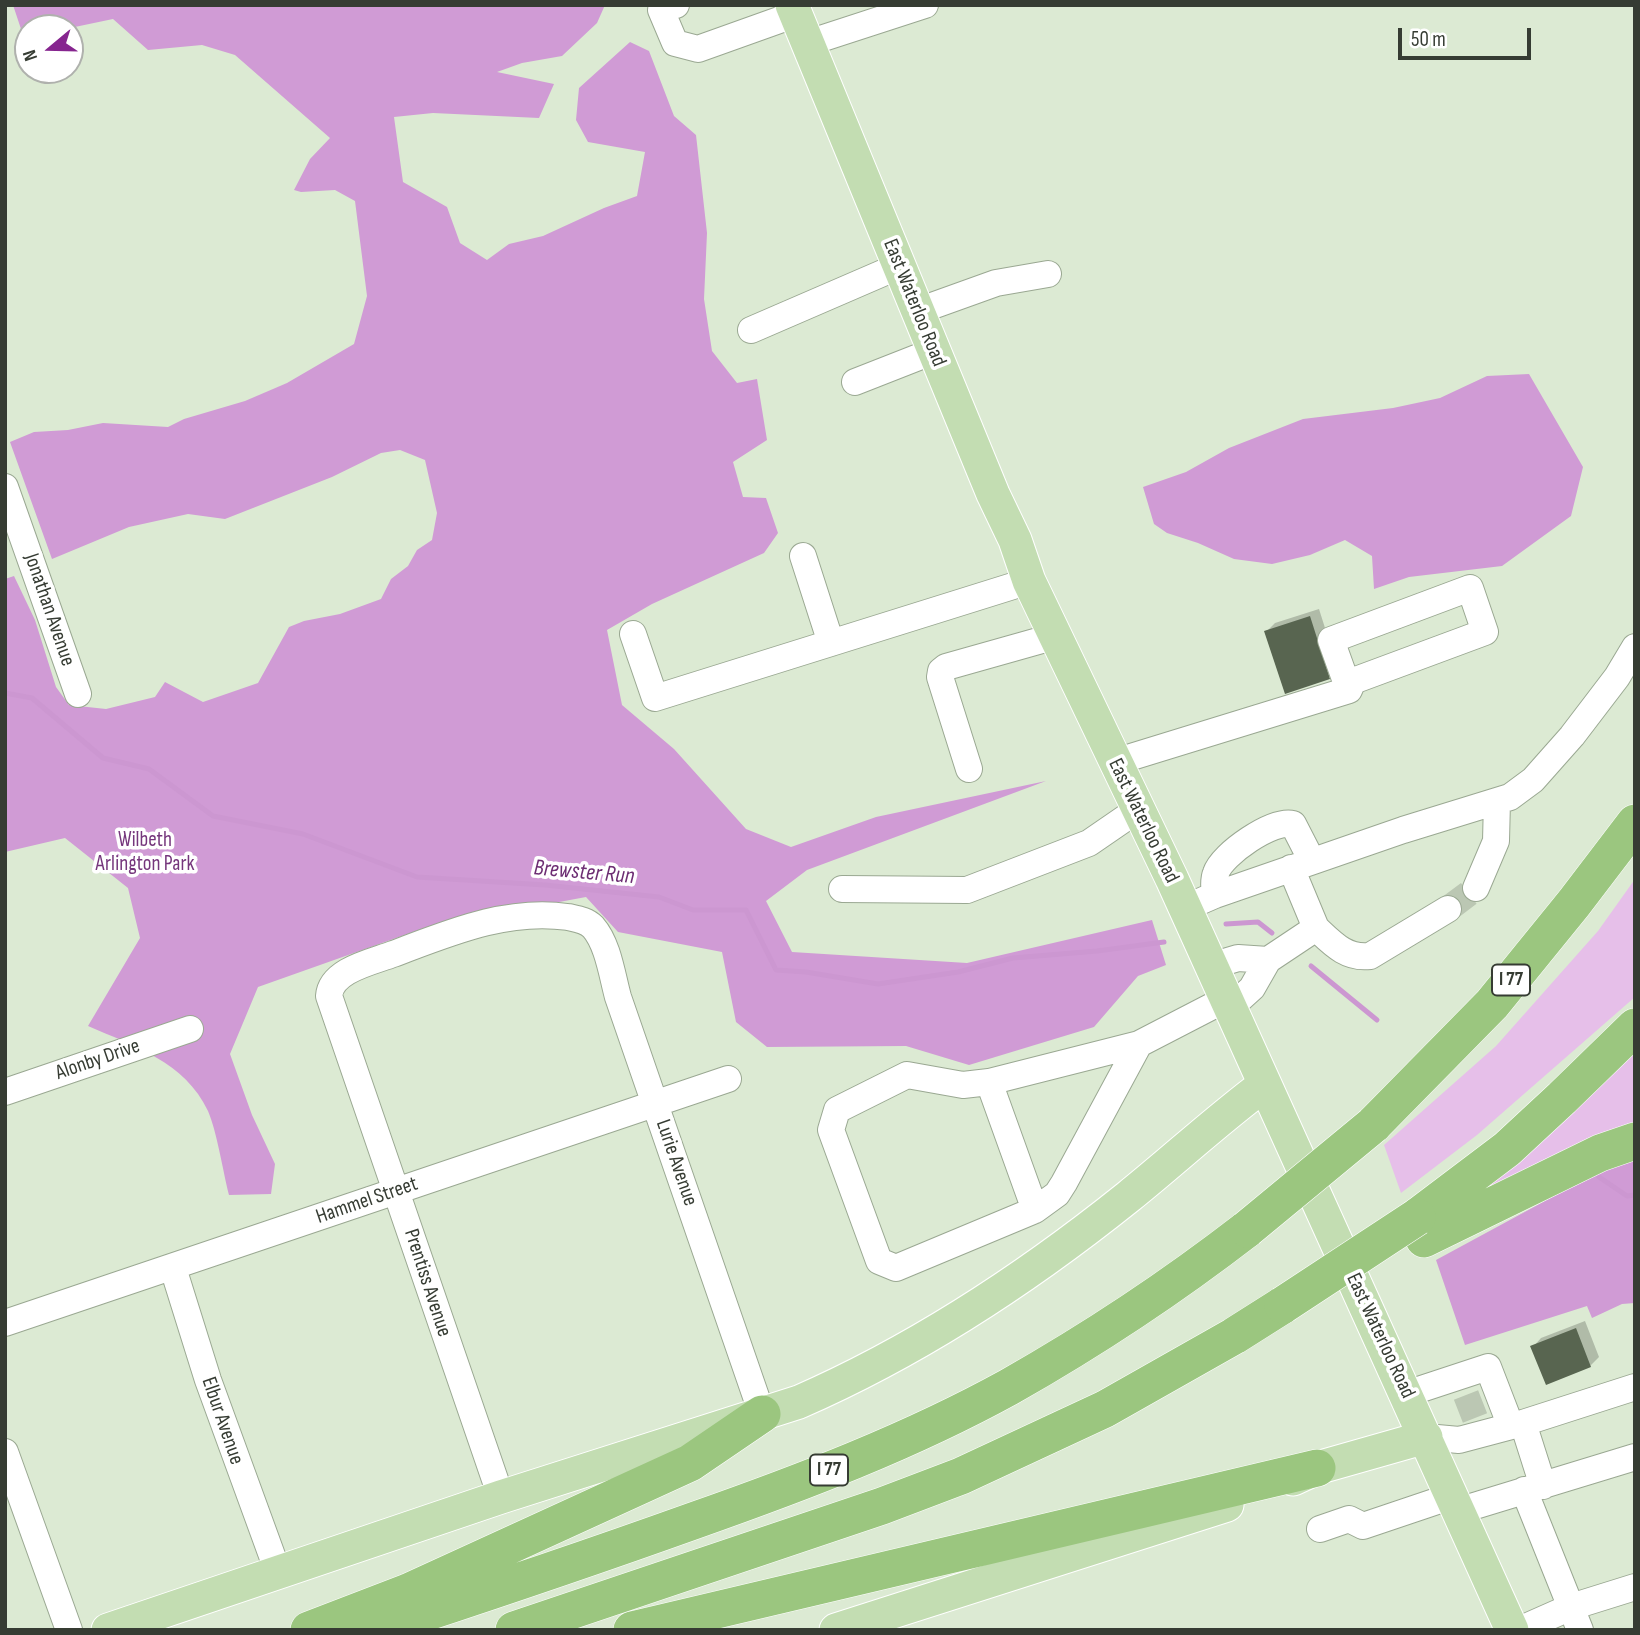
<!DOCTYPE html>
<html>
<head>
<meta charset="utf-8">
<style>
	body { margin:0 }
	#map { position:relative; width:1640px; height:1635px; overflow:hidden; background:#dcead3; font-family:"Sofia Sans Condensed",sans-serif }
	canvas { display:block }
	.frame { position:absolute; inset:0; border:7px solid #363c33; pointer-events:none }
	.north { position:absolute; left:14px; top:14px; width:70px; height:70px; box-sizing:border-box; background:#fff; border:2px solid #afb1ad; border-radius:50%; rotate:251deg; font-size:19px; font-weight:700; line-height:28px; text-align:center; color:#363c33 }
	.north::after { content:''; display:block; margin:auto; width:24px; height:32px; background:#86258f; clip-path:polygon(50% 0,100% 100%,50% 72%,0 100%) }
	.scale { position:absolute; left:1398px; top:28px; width:133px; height:32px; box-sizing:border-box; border:4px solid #363c33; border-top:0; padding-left:9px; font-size:21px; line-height:24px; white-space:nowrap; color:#363c33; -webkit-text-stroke:5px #fff; paint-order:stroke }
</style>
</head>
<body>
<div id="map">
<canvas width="1640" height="1635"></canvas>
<div class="frame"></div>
<div class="north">N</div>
<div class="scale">50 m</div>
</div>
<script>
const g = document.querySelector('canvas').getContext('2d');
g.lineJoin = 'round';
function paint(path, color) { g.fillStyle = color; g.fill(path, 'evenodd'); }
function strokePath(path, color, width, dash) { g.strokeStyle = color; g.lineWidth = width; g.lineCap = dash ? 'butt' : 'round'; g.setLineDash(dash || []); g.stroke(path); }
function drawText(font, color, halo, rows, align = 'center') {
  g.font = font + ' "Sofia Sans Condensed",sans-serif'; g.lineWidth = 7; g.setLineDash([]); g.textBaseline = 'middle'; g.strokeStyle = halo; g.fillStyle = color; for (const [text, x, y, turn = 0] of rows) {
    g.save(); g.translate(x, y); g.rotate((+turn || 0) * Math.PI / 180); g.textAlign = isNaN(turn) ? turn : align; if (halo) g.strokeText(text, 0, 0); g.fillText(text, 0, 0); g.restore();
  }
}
const green = new Path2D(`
	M1635,879V997L1477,1135L1401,1193L1384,1145L1496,1046L1598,931Z
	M1635,1032V1130L1492,1199L1488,1175Z`);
const forest = new Path2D(`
	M13,5H605L597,23L562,56L522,63L497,72L554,84L539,118L433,113L394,117L403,182L447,207L460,243L487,260L509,244L543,236L604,208L637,196L645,152L588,142L576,120L579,88L630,42L649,51L674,116L696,135L707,233L704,299L712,351L737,383L757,379L767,440L733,462L743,497L766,498L778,533L764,553L652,604L607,630L622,705L674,749L746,829L791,847L876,817L1046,781L807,870L766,901L792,952L967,963L1152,920L1166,965L1138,976L1094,1027L969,1065L906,1046L767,1047L736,1022L722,952L618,932L586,897L430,926L258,987L230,1054L252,1115L275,1164L271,1194L229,1195C223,1171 217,1132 208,1111C185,1062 134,1046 88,1026L140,938L128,888L65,838L5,852V579L14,576L35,620L56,687L69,705L106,709L155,697L165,682L203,702L258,683L289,627L304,621L340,614L381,599L391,579L408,566L417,550L432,540L437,513L425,460L400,450L381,453L332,477L225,519L188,514L129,527L52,559L10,442L34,432L68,430L103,423L168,427L184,419L245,401L287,383L354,344L367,296L355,201L335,190L301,192L294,190L310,159L330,138L235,55L202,45L148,50L113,19L70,28H28V37L24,38Z
	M1529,374L1583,467L1571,516L1502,566L1409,577L1374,589L1372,556L1345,540L1310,555L1272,564L1234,559L1198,543L1167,533L1154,524L1143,487L1186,472L1229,448L1303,419L1393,408L1440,398L1487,376Z
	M1635,1157V1303L1622,1304L1592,1318L1587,1306L1465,1345L1436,1260L1617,1162Z`);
const shadow = new Path2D(`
	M1319,609L1338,669L1330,677L1286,692L1266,632L1275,623Z
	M1585,1321L1599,1357L1590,1366L1533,1347L1541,1338Z`);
const stream = new Path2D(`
	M5,693L32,698L103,758L149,769L213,816L303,834L417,877L545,885L659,897L693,910H746L776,970L806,972L878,984L958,972L1013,958L1097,951L1164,942
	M1226,924L1258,922L1272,933
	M1311,966L1377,1020
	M1599,1177L1627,1196L1635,1195`);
const building = new Path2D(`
	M1310,616L1330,679L1285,694L1264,631Z
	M1576,1328L1591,1367L1546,1385L1530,1346Z`);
const minorTunnel = new Path2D(`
	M1448,909L1476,888
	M1466,1395L1475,1418`);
const minor = new Path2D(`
	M676,5L661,10L675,43L698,49L796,14
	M808,43L925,5
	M918,311L996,283L1048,274
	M751,330L899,266
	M855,382L934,351
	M5,487L78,694
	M803,556L831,643
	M633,634L655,698L1029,581
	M1115,762L1349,690L1353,681L1485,632L1470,588L1331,640L1349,690
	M969,769L940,677L941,671L946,667L1056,636
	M1476,888L1496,841L1497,801
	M842,889L967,890L1089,843L1137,810
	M1215,895C1214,888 1213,880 1216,873C1222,854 1273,819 1293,824L1312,861
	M1185,908L1215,895L1403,830L1510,797L1533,780L1572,736L1617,677L1635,647
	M1316,928C1332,943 1346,959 1370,956L1448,909
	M1268,960L1316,928L1291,868
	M1211,966L1238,958L1268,960L1252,988L1230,1008
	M1139,1044L1064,1183L1057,1194L1035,1210L989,1082L1139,1044L1226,999
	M989,1082L963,1085L907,1075L837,1110L831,1130L879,1261L896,1268L1035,1210
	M5,1092L190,1029
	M173,1268L208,1380L278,1572
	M5,1323L728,1079
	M1406,1394L1488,1367L1510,1424
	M1523,1423L1635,1387
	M1426,1437L1459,1440L1523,1423L1543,1486
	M5,1452L69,1630
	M1524,1490L1580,1630
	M501,1497L329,996C331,970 372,962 393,954C449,933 507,908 568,917C577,919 586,920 593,927C608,944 612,975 618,997L762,1414
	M1458,1511L1635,1457
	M1320,1529L1349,1519L1363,1526L1452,1496
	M1519,1630L1571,1607L1635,1587`);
const major = new Path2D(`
	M792,5L993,494L1015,540L1029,581L1172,879L1512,1630
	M1293,1479L1317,1468L1426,1437
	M108,1630L501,1497L799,1402C918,1350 1027,1278 1128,1197C1174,1160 1217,1120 1264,1085
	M836,1630L1227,1505`);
const highway = new Path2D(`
	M1373,1125L1492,1004L1574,903L1635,823
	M1417,1217L1507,1149L1562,1098L1635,1027
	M1424,1239L1600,1153L1635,1141
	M309,1630L408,1592L690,1463L762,1414
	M373,1630C480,1595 587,1559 693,1521C801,1483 909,1442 1009,1387C1092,1340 1172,1287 1247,1229
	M514,1630L882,1506L961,1476L1105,1409L1234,1336L1283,1305
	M632,1630L1317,1468`);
const highwayBridge = new Path2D(`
	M1247,1229L1373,1125
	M1283,1305L1417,1217`);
const shields = [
	[1511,980,38],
	[829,1470,38]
];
const shieldNames = [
	["I 77",1511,980],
	["I 77",829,1470]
];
const streetNames = [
	["East Waterloo Road",914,303,68],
	["Jonathan Avenue",49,610,71],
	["East Waterloo Road",1143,821,64],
	["Alonby Drive",98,1060,-19],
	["Lurie Avenue",676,1163,71],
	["Hammel Street",367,1201,-19],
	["Prentiss Avenue",427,1283,72],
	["East Waterloo Road",1380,1336,65],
	["Elbur Avenue",222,1421,71]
];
const parkNames = [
	["Wilbeth",145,841],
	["Arlington Park",145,865]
];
const waterNames = [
	["Brewster Run",584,873,5]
];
paint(green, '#e6bfe9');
paint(forest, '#d09bd5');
paint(shadow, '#0003');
strokePath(stream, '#cc97d1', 5);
paint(building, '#586550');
strokePath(minorTunnel, '#bbc7b3', 26, [26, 13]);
strokePath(minor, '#9aa892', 28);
strokePath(major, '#fff', 35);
strokePath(highway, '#fff', 38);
strokePath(minor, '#fff', 26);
strokePath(major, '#c3ddb2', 33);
strokePath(highway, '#9bc67f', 37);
strokePath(highwayBridge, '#fff', 38, []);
strokePath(highwayBridge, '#9bc67f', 37);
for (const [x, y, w] of shields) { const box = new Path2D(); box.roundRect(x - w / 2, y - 15.5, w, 31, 5); g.fillStyle = '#fff'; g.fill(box); strokePath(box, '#363c33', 2); }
drawText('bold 19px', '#363c33', null, shieldNames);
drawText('21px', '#363c33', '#fff', streetNames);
drawText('21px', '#75367c', '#fff', parkNames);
drawText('italic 23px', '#6d2e73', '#fff', waterNames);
</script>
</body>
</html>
